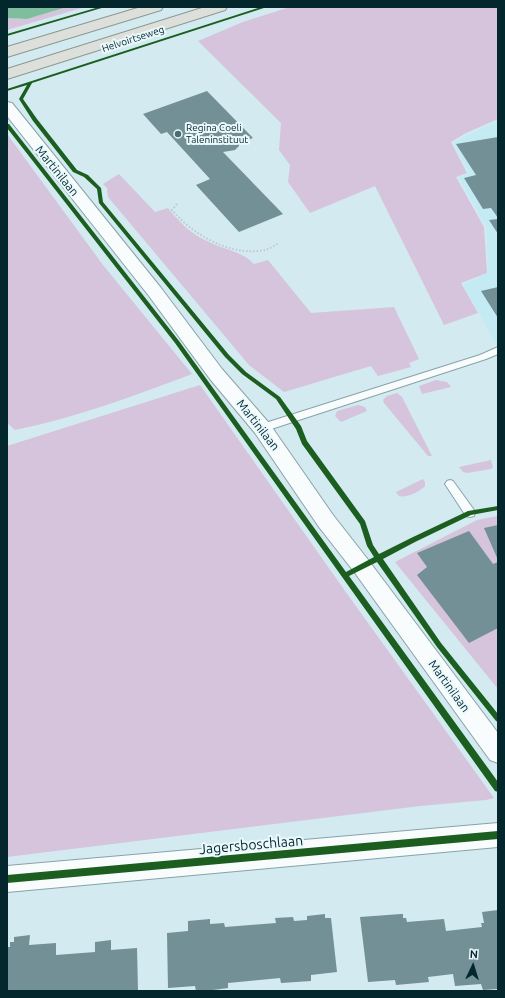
<!DOCTYPE html>
<html>
<head>
<meta charset="utf-8">
<style>
	body { margin:0 }
	#map { position:relative; width:505px; height:998px; overflow:hidden; background:#d2eaf0; font-family:Ubuntu,sans-serif }
	canvas { display:block }
	.frame { position:absolute; inset:0; border:8px solid #04262d; pointer-events:none }
	.north { position:absolute; left:453px; top:946px; width:40px; height:40px; -webkit-text-stroke:3px #eaf9fc; paint-order:stroke; rotate:4deg; font-size:11px; font-weight:700; line-height:16px; text-align:center; color:#04262d }
	.north::after { content:''; display:block; margin:auto; width:14px; height:18px; background:#04262d; clip-path:polygon(50% 0,100% 100%,50% 72%,0 100%) }
</style>
</head>
<body>
<div id="map">
<canvas width="505" height="998"></canvas>
<div class="frame"></div>
<div class="north">N</div>
</div>
<script>
const g = document.querySelector('canvas').getContext('2d');
g.lineJoin = 'round';
function paint(path, color) { g.fillStyle = color; g.fill(path, 'evenodd'); }
function strokePath(path, color, width, dash) { g.strokeStyle = color; g.lineWidth = width; g.lineCap = dash ? 'butt' : 'round'; g.setLineDash(dash || []); g.stroke(path); }
function drawText(font, color, halo, rows, align = 'center') {
  g.font = font + ' Ubuntu,sans-serif'; g.lineWidth = 4; g.setLineDash([]); g.textBaseline = 'middle'; g.strokeStyle = halo; g.fillStyle = color; for (const [text, x, y, turn = 0] of rows) {
    g.save(); g.translate(x, y); g.rotate((+turn || 0) * Math.PI / 180); g.textAlign = isNaN(turn) ? turn : align; if (halo) g.strokeText(text, 0, 0); g.fillText(text, 0, 0); g.restore();
  }
}
const built = new Path2D(`
	M498,121V348L463,284L488,273L486,227L458,177L469,173L453,142Z`);
const green = new Path2D(`
	M67,7H85L7,30V18L27,19Z
	M290,7H498V119L466,133L451,142L467,173L456,177L484,227L487,273L461,283L478,313L444,325L375,186L310,213L288,182L290,165L279,150L281,123L198,41L243,22Z
	M7,134L103,265L192,374C134,396 75,418 15,430L7,423Z
	M119,174L155,212L168,208C179,222 192,235 209,242C225,250 242,251 254,264L268,260L311,313L394,307L419,359L409,363L411,367L378,376L371,366L284,392L249,365L108,197L107,188L103,184Z
	M436,380L447,382L451,387L422,394L419,386Z
	M200,385L345,591L494,798L486,800L420,806L7,857V446Z
	M397,393L402,397L432,456H428L384,403L383,400L387,396Z
	M358,405L365,407L367,411L341,422L335,416L337,411Z
	M491,460L493,467L491,469L467,473L463,472L459,467Z
	M423,479L425,482V486C419,492 407,498 399,496L396,492Z
	M498,516V689L395,562L477,520Z`);
const water = new Path2D(`
	M7,7H67L27,19L7,18Z`);
const building = new Path2D(`
	M207,91L253,138L239,143V146L235,150L223,152L283,214L239,232L196,185L210,179L167,132L161,134L143,114Z
	M498,137V218L491,208L483,209L464,178L476,175L456,144Z
	M498,219V234L489,220Z
	M498,287V318L481,291Z
	M498,525V560L484,528Z
	M469,531L493,564L498,562V628L469,643L417,575L427,567L417,553Z
	M498,910V989L483,990L481,984L455,986L453,974L428,977L429,982L396,985L395,980L368,982L360,917L401,914H403V918H406L407,922L444,919L446,931L482,927L481,923H484L482,912Z
	M325,914V918H331L337,972L311,975V981L281,983L280,978L228,983V988L213,990L196,991L195,986L168,988L167,933L188,931V921L210,919V924L224,923L225,927L276,923L275,918L293,917L294,921L307,920V916Z
	M30,935L29,945L56,943V955L95,952V942L111,940V950L137,948L138,991H7V947H10V942H14V937Z`);
const path = new Path2D(`
	M177,204L172,210C193,235 231,257 265,250C270,249 275,245 279,243`);
const service = new Path2D(`
	M498,347V354L486,359L262,432L259,431L257,428L259,425L480,355Z
	M450,480L453,481L474,510L475,513L474,516L470,517L466,516L447,487L445,484L447,481Z`);
const minor = new Path2D(`
	M7,102L12,103L161,288L222,369L269,423L333,515L369,561L498,733V763L490,760L355,573L319,527L255,433L210,379L149,296L7,116Z
	M498,823V847L7,892V866Z`);
const primary = new Path2D(`
	M141,7H163L161,10L7,57V47Z
	M205,7H227L225,10L7,79V69Z`);
const cycleway = new Path2D(`
	M99,7H105L7,36V34Z
	M261,7H267L32,83L23,99L37,119L77,170L88,175L101,188L103,202L229,355L246,372L280,397L301,426L307,441L365,521L373,545L379,554L411,538L468,511L498,506V510L471,515L415,542L383,559L441,643L498,714V722L496,721L437,647L377,562L349,576L498,782V792L495,791L175,343L7,128V124H9L179,341L346,572L374,557L367,546L360,524L302,444L296,429L276,399L242,374L225,357L99,203L97,189L84,177L73,172L33,121L19,99L27,85L7,91V89Z
	M498,831V839L7,883V875Z`);
const markers = [
	[178,134,4,"#4c6b71"]
];
const farStreetnames = [
	["Helvoirtseweg",133,39,-18]
];
const farPoinames = [
	["Regina Coeli",186,128],
	["Taleninstituut",186,140]
];
const streetNames = [
	["Martinilaan",57,171,51],
	["Martinilaan",258,425,52],
	["Martinilaan",449,686,54]
];
const nearStreetnames = [
	["Jagersboschlaan",251,845,-5]
];
paint(built, '#c4ebf4');
paint(green, '#d5c4dc');
paint(water, '#7ebe9d');
paint(building, '#729096');
strokePath(service, '#89a2a8', 2);
strokePath(minor, '#89a2a8', 2);
strokePath(primary, '#8d9891', 2);
strokePath(path, '#becacc', 2, [1.5, 2]);
paint(service, '#f8fcfd');
paint(minor, '#f8fcfd');
paint(primary, '#dddfda');
paint(cycleway, '#1b5e20');
for (const [x, y, r, color] of markers) { const dot = new Path2D(); dot.arc(x, y, r, 0, 2 * Math.PI); g.fillStyle = color; g.fill(dot); strokePath(dot, '#eaf9fc', 1.5); }
drawText('10px', '#04262d', '#eaf9fc', farStreetnames);
drawText('10px', '#04262d', '#eaf9fc', farPoinames, 'left');
drawText('12px', '#04262d', '#eaf9fc', streetNames);
drawText('14px', '#04262d', '#eaf9fc', nearStreetnames);
</script>
</body>
</html>
